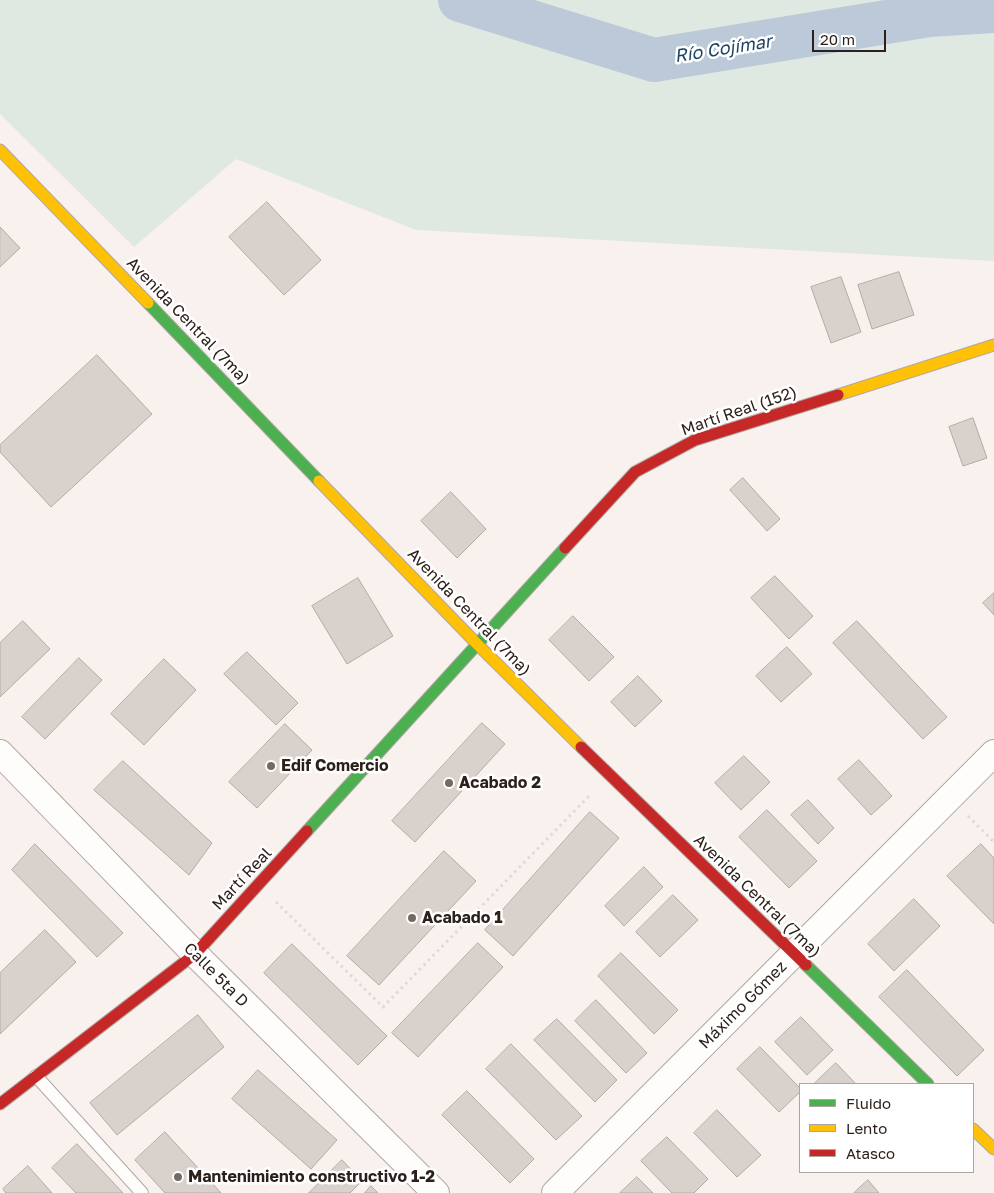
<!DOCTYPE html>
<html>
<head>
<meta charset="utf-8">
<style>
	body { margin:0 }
	#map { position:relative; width:994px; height:1193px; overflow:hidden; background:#f9f1ee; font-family:"Golos Text",sans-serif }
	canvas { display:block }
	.legend { position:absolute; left:799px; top:1083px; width:175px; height:90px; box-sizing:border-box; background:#fff; border:1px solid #aba6a3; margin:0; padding:6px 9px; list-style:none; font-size:15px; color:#2c211a }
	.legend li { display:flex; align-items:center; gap:10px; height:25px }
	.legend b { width:25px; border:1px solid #aba6a3 }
	.scale { position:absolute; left:812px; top:30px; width:74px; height:22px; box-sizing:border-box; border:2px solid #2c211a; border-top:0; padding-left:6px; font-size:15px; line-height:18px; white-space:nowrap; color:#2c211a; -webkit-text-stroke:4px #fff; paint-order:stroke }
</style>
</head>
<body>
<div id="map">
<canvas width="994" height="1193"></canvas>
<ul class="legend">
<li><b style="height:6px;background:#4caf50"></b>Fluido</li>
<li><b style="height:6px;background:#ffc107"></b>Lento</li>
<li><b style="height:6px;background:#c62828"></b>Atasco</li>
</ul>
<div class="scale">20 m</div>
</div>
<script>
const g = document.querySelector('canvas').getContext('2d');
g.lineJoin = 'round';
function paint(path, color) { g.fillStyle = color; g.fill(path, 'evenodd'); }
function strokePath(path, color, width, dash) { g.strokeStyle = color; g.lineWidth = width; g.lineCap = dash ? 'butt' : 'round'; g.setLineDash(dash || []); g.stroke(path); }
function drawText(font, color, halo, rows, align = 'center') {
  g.font = font + ' "Golos Text",sans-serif'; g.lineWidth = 5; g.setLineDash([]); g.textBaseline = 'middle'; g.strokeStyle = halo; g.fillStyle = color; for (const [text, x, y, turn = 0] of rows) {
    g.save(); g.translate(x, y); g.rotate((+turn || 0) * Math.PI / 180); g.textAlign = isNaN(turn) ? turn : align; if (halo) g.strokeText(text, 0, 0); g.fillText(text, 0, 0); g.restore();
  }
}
const green = new Path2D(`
	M0,0H994V261L416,230L236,159L134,247L0,114Z`);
const river = new Path2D(`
	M460,0L654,60L929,15L994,11`);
const building = new Path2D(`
	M267,202L321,260L284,295L229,237Z
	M0,227L20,248L0,267Z
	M899,272L914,315L872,329L858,285Z
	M841,277L861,332L831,343L811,287Z
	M97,355L152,414L51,507L0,452V445Z
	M973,418L987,458L963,466L949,427Z
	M743,478L780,519L767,531L730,490Z
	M451,492L486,529L457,558L421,521Z
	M775,576L813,616L789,639L751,598Z
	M358,578L393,636L347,664L312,606Z
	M994,593V615L983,603Z
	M573,616L614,657L589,681L549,640Z
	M23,621L50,649L0,697V643Z
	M857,621L947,717L923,739L833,643Z
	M787,647L812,674L781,702L756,676Z
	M247,652L298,703L276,725L224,674Z
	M79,658L102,680L45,739L22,717Z
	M164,659L196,690L144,745L111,714Z
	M638,676L662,701L635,727L611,702Z
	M482,723L505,744L415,842L392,821Z
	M285,724L312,750L257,808L229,782Z
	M744,756L770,782L741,810L715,783Z
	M859,760L892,796L871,815L838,779Z
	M123,761L212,843L189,875L94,790Z
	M808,800L834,828L818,844L791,815Z
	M767,810L817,861L789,888L739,837Z
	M590,812L619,838L513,956L485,930Z
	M35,844L123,933L97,957L12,870Z
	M981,844L994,858V924L947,876Z
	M444,851L476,881L379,985L347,956Z
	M644,867L663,887L624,926L605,906Z
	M673,895L698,920L660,957L636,932Z
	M914,899L940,926L894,971L868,944Z
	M45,930L76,962L0,1034V973Z
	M478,943L503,967L418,1057L392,1033Z
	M292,944L387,1036L358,1065L264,973Z
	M621,953L678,1010L654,1034L598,976Z
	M907,970L984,1050L957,1076L879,997Z
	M596,1000L647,1053L626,1073L575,1021Z
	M198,1015L224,1047L117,1135L90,1103Z
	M801,1017L833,1050L807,1075L775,1042Z
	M557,1019L617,1080L595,1102L534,1040Z
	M511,1044L582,1116L556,1140L486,1069Z
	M760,1047L800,1088V1092L779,1112L737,1069Z
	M836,1063L856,1084H814Z
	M258,1070L337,1140L311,1169L232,1099Z
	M467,1091L534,1159L510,1183L442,1115Z
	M717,1110L761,1155L737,1177L694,1133Z
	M165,1132L221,1193H165L135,1160Z
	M667,1137L708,1179L694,1193H672L641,1161Z
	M77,1144L123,1193H76L52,1168Z
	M342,1160L362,1181L350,1193H309Z
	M28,1166L52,1193H6L3,1189Z
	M637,1177L653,1193H620Z
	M868,1180L879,1193H854Z
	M371,1186L378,1193H365Z`);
const path = new Path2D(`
	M968,816L994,842
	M276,902L383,1007L591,794`);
const lane = new Path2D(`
	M36,1076L142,1193`);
const street = new Path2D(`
	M0,753L195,954L436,1193
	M555,1193L994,753`);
const fast = new Path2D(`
	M148,303L319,481
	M307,831L565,548
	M806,965L928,1084`);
const slow = new Path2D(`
	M0,150L148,303
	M838,395L994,345
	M319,481L478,645L581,747
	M973,1129L994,1149`);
const jam = new Path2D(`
	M565,548L635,472L695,440L838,395
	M581,747L806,965
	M0,1104L195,954L307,831`);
const markers = [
	[271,766,5,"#746a64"],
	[449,783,5,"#746a64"],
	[412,918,5,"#746a64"],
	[178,1177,5,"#746a64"]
];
const streetNames = [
	["Avenida Central (7ma)",188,321,46],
	["Martí Real (152)",739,411,-19],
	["Avenida Central (7ma)",469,612,46],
	["Martí Real",242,879,-47],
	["Avenida Central (7ma)",757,896,44],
	["Calle 5ta D",216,975,45],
	["Máximo Gómez",743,1005,-45]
];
const poiNames = [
	["Edif Comercio",281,766],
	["Acabado 2",459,783],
	["Acabado 1",422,918],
	["Mantenimiento constructivo 1-2",188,1177]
];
const waterNames = [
	["Río Cojímar",723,49,-9]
];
paint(green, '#dfe8e1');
strokePath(river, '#bbc9d8', 44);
paint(building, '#d9d1cb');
strokePath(building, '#b2aaa4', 1);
strokePath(lane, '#b0a7a2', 14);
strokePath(street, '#b0a7a2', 28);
strokePath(fast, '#b0a7a2', 13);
strokePath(slow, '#b0a7a2', 13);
strokePath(jam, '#b0a7a2', 13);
strokePath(path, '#dddada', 3, [2.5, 4]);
strokePath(lane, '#fefdfc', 12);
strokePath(street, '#fefdfc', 26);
strokePath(fast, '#4caf50', 11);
strokePath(slow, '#ffc107', 11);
strokePath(jam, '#c62828', 11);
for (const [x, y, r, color] of markers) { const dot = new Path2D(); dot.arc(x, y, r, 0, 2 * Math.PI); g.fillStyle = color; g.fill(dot); strokePath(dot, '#fff', 2); }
drawText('16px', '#2c211a', '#fff', streetNames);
drawText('bold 16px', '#2c211a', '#fff', poiNames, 'left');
drawText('italic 18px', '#1e4465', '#fff', waterNames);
</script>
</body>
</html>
